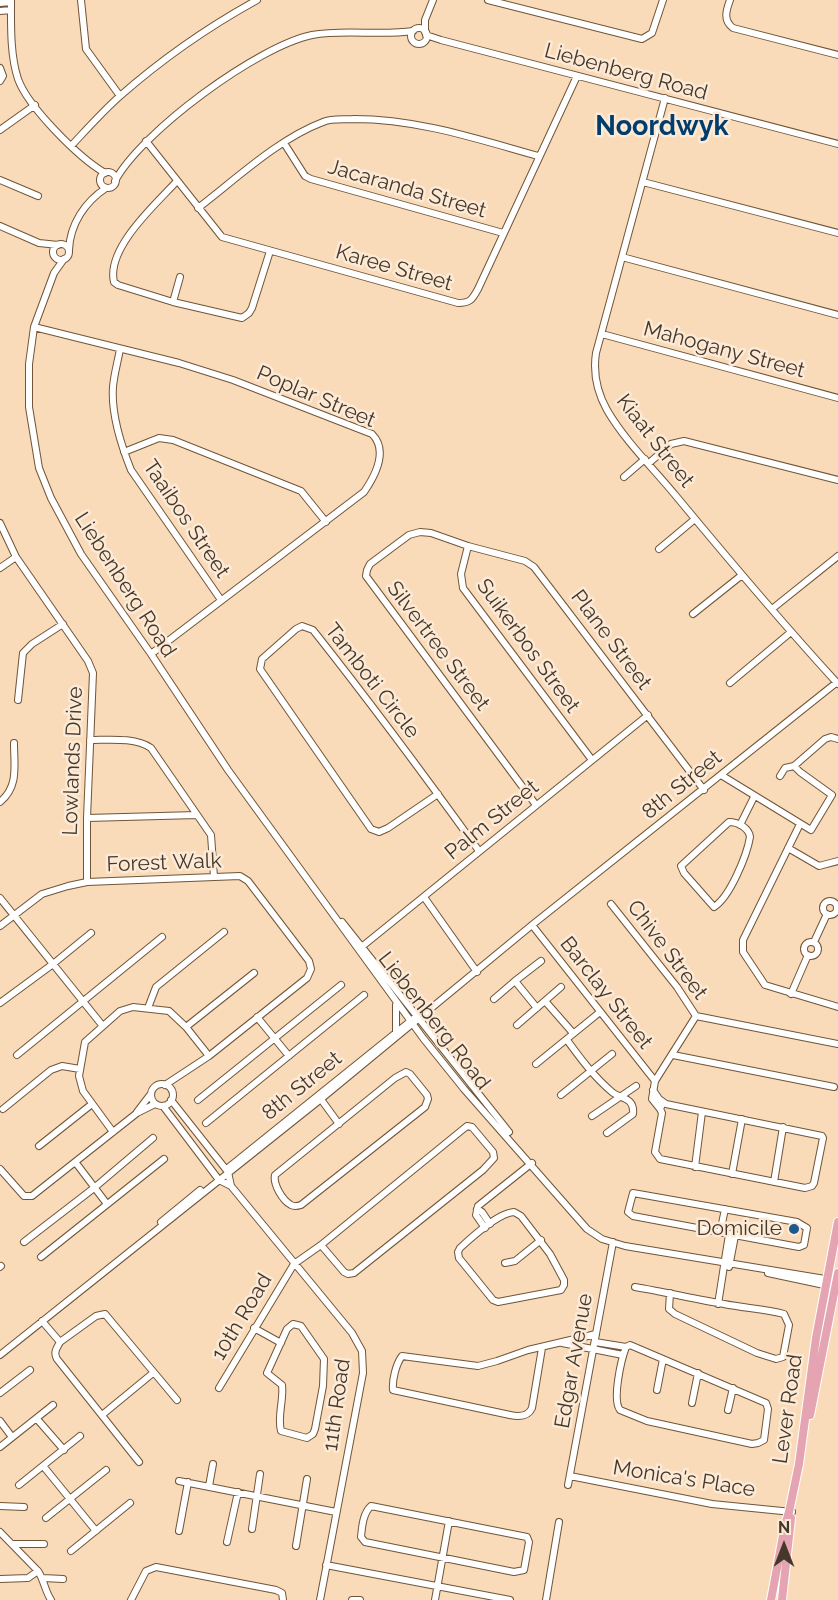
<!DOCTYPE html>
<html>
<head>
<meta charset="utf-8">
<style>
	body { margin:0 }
	#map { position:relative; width:838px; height:1600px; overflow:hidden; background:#f9dab9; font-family:Raleway,sans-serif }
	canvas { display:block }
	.north { position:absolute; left:754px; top:1516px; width:60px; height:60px; -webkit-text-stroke:4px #fdead6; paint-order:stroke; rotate:0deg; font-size:16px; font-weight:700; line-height:24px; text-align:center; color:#44382b }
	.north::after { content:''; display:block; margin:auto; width:21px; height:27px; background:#44382b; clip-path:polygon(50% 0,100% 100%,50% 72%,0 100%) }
</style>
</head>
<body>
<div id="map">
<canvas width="838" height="1600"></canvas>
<div class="north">N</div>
</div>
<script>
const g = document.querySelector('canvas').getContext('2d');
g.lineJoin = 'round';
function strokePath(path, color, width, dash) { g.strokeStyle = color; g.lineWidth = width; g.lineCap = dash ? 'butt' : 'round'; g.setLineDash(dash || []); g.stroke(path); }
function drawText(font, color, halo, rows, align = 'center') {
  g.font = font + ' Raleway,sans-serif'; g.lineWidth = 5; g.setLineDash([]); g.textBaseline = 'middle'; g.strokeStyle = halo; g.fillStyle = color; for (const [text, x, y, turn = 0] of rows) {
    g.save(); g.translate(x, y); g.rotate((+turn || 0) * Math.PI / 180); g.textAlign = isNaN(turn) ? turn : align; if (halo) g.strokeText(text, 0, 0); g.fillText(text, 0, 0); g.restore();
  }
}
const minor = new Path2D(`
	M11,0C11,24 10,55 18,79C28,107 79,158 105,173
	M81,0L86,49L120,96
	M488,0L642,39L652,33L663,0
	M730,0C726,11 723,20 733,28L838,55
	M0,3L11,2
	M0,11L11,10
	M411 36a8 8 0 1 1 16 0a8 8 0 1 1-16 0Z
	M425,32V20L433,0
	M426,35L441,40L838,144
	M0,68L3,76L0,81
	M665,98L596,353C593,373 597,392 607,410C625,441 653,468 676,496C729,560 782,623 838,684
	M0,130L35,105
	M146,141L222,237L458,303C470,303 472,300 478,289L577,76
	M284,143L305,176L311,179L503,233
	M71,146C87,129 103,111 120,96C162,59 208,27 257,0
	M100 180a8 8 0 1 1 16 0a8 8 0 1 1-16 0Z
	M0,180L38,196
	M115,181C141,132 258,46 312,35C345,29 380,36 413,31
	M177,181C156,204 106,248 114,282L118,285L173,302L242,318L249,313L252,308L270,251
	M643,182L838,233
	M198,208C236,179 278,139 323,122C332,118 344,120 354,119C418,119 477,139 538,156
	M0,226L39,243L58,245
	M53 252a8 8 0 1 1 16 0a8 8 0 1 1-16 0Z
	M69,250C70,224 85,202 106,188
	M622,257L838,315
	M64,259L54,273L34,327L29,364V407L39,468L51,498L81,554L151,654L228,770L423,1038L464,1089L587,1229L602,1239L625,1246L837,1281
	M173,302L180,277
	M34,327L179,363L233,380L372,434C389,451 375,476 364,492L151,654
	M602,334L838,398
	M120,349C118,361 114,374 113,387C111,414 121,445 131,470L221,600
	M124,452L159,438L173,440L301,491L326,522
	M649,463L671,444L684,441L838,480
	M624,477L645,459
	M0,523L16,557L88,661L93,673L87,818V882
	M468,546L461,574L463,588L592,760
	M659,549L695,519
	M0,568L16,557
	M772,609L838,556
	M693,614L742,575
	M730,683L791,632
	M18,700L23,653L32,644L63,624
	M90,740C109,740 135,737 151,748L211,835L214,877
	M721,775L811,830L832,795L800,772L794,766
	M780,776L785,768L794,766L825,739L831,737L838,739
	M438,794L388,828L379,832L371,829L260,669L262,659L296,629L302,626L313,630C370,702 425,776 479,851
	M0,802C19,786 14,766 14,743
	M536,805L366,576L367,570L370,564L409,535L420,532L431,533L468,546L525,561L534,567L704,790
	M87,818L197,815
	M729,822C738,822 749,828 750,837C747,855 730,897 714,907L684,873L681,866Z
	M800,824L743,940V952L765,985L838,1007
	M740,825L754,797
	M788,848L819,866L838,861
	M424,897L477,972
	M0,898L102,1025
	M823 908a7 7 0 1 1 14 0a7 7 0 1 1-14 0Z
	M611,904L677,987L696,1016L838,1044
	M342,922L509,1132
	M532,925L655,1081
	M0,926L42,894L68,886L87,882L240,876L248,881L309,961L311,969L307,978L209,1056L165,1085
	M804 949a7 7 0 1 1 14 0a7 7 0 1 1-14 0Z
	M814,942L827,914
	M359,949L648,715
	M515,981L541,961
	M791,994L808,955
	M494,999L515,981L537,1008
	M545,1001L573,1033
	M0,1003L53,964L91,933
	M396,1005V1032
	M148,1008L156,987L224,932
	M257,1017L289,1056
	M517,1025L561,987
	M186,1027L254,973
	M567,1040C581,1059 594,1077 612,1092C620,1099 635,1097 633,1114L607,1133
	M17,1055L162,937
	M673,1055L834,1087
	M536,1064L600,1012
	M406,1072L410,1074L427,1095L428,1099L425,1107L301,1205C298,1206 295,1207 291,1205C282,1200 273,1184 275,1175L395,1078Z
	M151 1095a11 11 0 1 1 22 0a11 11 0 1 1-22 0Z
	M653,1090L659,1099L666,1104L822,1136L823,1138L814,1183L812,1186L805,1188L660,1159L655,1152L662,1113L660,1109L663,1102
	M561,1095L612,1054
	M320,1098L339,1124
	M171,1100L228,1172L231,1186
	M198,1100L341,985
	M163,1106L219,1180L231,1186L352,1333L362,1351L363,1373L320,1600
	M3,1109L51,1070L62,1066L80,1069
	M660,1109L652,1099L655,1081L696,1016
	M137,1112L150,1095
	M592,1116L636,1086
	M206,1123L364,995
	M113,1132L83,1091L79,1076L85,1042L120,1011L133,1007L169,1011L186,1027L209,1056
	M39,1146L92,1104
	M76,1163L107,1204
	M229,1167L413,1019
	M695,1167L702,1112
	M0,1169L24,1196H32L137,1113L155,1104
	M732,1174L742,1119
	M774,1182L783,1127
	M633,1193L797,1222L807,1228L804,1245L799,1247L788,1245L633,1216L628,1212Z
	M477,1209L482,1212L490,1224
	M514,1212L521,1216L550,1254L564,1280V1285L561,1290L498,1302L493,1300L459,1258L458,1252L460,1248C472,1237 498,1213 514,1212Z
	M161,1222L200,1190
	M485,1228L476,1215L478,1206L532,1163
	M720,1233L725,1209
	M24,1242L94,1188L153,1138
	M41,1257L164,1159
	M505,1263L515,1261L541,1240
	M0,1267L1,1266
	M729,1267L735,1236
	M768,1273L829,1286
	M635,1287C665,1292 694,1299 724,1304C744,1308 765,1309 784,1314L789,1325L783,1357L776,1359L757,1353L675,1314L669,1309L670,1293
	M718,1304C722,1280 725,1258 729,1235
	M42,1321L60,1342
	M293,1324L301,1326L324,1359L323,1386L315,1429L313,1434L307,1438L281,1431C277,1416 284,1400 282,1385L267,1373L287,1329Z
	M254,1328L281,1343
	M595,1342L626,1347
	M562,1343L623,1355
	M630,1345L766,1403L768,1409L764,1440L758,1443L752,1444L647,1421L620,1410C612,1400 621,1360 626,1347Z
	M542,1348L532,1408C528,1417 519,1417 510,1415L393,1390C392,1380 396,1364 402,1356L478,1366L497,1361L528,1350L596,1334
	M0,1355L321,1099L532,925L836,683
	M219,1388L294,1264L321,1245L467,1126L472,1127L493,1152L494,1158L483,1170L354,1273L348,1274L344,1272L321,1245
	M657,1390L663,1359
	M0,1393L30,1370
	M692,1403L698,1373
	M728,1410L733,1388
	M102,1415L153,1373
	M37,1419L64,1450
	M0,1421L12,1437
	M0,1447L53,1405
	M139,1462L57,1359C53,1352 57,1348 60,1342L96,1316L105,1314L177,1400
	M44,1467L96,1531
	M570,1476L712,1504L792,1512
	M179,1481L336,1512
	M19,1485L80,1436
	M568,1485L613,1242
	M209,1486L213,1464
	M0,1506L24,1507
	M371,1506L527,1537L529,1542L524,1570L514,1572L365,1542L361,1537C362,1527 363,1513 371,1506Z
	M46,1518L106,1470
	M252,1529L260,1474
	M179,1531L188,1482
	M0,1532L38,1571C44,1580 45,1591 51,1600
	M227,1542L238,1492
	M13,1544H44
	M296,1546L307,1479
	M71,1551L130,1503
	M326,1565L510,1600
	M43,1578L63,1579
	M0,1579L28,1578L38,1571
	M131,1600L146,1571L156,1567L276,1590L282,1593L283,1600
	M352,1600H360
	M435,1600L449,1521
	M546,1600L559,1522`);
const major = new Path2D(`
	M810,1415L838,1273
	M771,1600L785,1525L789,1512L799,1464L816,1338L838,1222
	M782,1600L791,1518`);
const markers = [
	[794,1229,6,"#1b598f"]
];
const streetNames = [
	["Liebenberg Road",626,72,15],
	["Jacaranda Street",407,189,16],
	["Karee Street",394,268,16],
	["Mahogany Street",724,350,15],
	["Poplar Street",316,397,23],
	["Kiaat Street",655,441,52],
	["Taaibos Street",186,519,56],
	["Liebenberg Road",125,585,57],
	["Plane Street",611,640,53],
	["Silvertree Street",438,646,53],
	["Suikerbos Street",528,646,54],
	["Tamboti Circle",372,681,52],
	["Lowlands Drive",73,761,-88],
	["8th Street",682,785,-39],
	["Palm Street",492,820,-39],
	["Forest Walk",164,863,-2],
	["Chive Street",667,950,53],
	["Barclay Street",606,993,52],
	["Liebenberg Road",434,1021,52],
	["8th Street",302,1086,-39],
	["10th Road",242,1317,-59],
	["Edgar Avenue",574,1361,-80],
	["11th Road",337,1405,-82],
	["Lever Road",788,1409,-82],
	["Monica's Place",684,1479,9]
];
const poiNames = [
	["Domicile",782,1229]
];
const districtNames = [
	["Noordwyk",662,127]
];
strokePath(minor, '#705538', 8);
strokePath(major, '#fff', 10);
strokePath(minor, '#fff', 6);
strokePath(major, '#e5a4b1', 8);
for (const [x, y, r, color] of markers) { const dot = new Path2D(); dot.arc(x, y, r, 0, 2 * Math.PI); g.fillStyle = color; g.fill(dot); strokePath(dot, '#fdead6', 2); }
drawText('21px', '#44382b', '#fdead6', streetNames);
drawText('21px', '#44382b', '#fdead6', poiNames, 'right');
drawText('bold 27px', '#003d6c', '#fdead6', districtNames);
</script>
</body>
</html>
